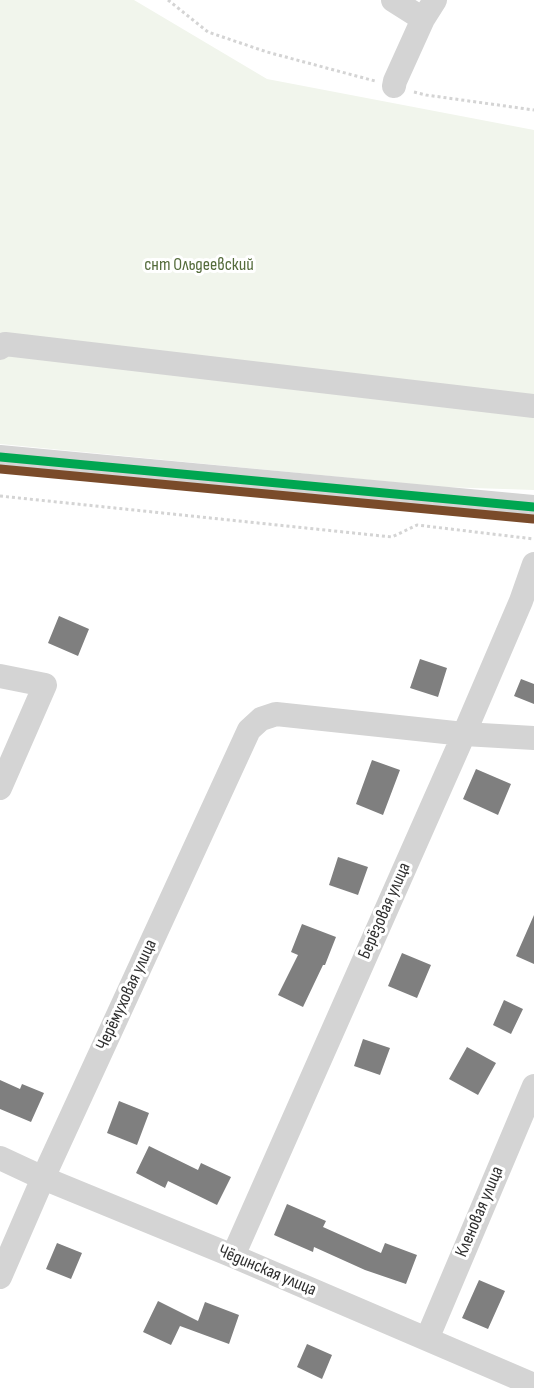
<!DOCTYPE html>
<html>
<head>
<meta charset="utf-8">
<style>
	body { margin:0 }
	canvas { display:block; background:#fff }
</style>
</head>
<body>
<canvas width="534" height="1388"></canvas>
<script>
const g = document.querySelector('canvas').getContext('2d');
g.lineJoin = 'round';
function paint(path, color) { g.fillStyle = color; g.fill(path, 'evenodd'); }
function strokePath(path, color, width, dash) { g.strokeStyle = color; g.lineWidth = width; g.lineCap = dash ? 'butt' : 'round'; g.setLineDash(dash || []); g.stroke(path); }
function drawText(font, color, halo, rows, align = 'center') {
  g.font = font + ' "Sofia Sans Condensed",sans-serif'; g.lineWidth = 6; g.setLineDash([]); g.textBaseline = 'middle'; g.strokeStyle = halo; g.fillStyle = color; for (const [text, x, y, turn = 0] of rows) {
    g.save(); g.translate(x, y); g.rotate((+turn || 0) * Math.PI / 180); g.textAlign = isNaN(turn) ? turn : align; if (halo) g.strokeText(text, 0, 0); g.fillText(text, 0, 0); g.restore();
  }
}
const green = new Path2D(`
	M0,0H134L267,79L534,130V490L443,487L0,444Z`);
const building = new Path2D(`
	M59,616L89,629L78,656L48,643Z
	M420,659L447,668L438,697L410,688Z
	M521,679L534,684V704L514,696Z
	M372,760L400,770L383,815L356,804Z
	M476,769L511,784L498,815L463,799Z
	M338,857L368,867L358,895L329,885Z
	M534,915V964L516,956Z
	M302,924L336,937L325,965H323L303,1007L278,995L298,955L291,952Z
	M402,953L431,965L417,998L388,986Z
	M504,1000L523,1009L511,1034L493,1025Z
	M363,1039L390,1048L380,1075L354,1066Z
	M467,1047L496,1063L478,1095L449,1079Z
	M0,1080L20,1089L22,1084L44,1093L31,1122L0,1109Z
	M119,1101L149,1113L137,1145L107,1133Z
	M149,1146L198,1170L201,1163L231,1177L217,1205L168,1181L165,1188L136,1173Z
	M287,1204L326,1221L323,1227L381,1253L385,1243L417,1255L406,1284L365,1270L314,1247L313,1252L274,1235Z
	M57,1243L82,1253L71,1279L46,1269Z
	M479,1280L505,1291L488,1329L462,1318Z
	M158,1301L198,1321L205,1302L239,1315L229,1344L180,1326L171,1345L143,1332Z
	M307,1344L332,1355L322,1379L297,1367Z`);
const path = new Path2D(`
	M168,0L208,32L267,52L375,81
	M414,92L426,95L534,110
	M0,496L392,537L417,525L534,539`);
const minor = new Path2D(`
	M393,0L423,19L435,0
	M394,86L395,81L423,19
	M0,348L5,344L534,406
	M0,457L534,507
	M0,676L45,685L0,788
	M0,1158L43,1178L233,1256L534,1385
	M233,1256L464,734L521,601L534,564
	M0,1277L43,1178L249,730L261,719L276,714L464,734L534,738
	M427,1339L534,1086`);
const bus1 = new Path2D(`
	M0,457L534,507`);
const bus2 = new Path2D(`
	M0,469L533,519`);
const parkNames = [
	["снт Ольдеевский",199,265]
];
const streetNames = [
	["Берёзовая улица",385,911,-66],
	["Черёмуховая улица",127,995,-65],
	["Кленовая улица",480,1212,-67],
	["Чёдинская улица",267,1271,23]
];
paint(green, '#f1f5ec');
paint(building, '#7f7f7f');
strokePath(path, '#d4d4d4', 3, [3, 3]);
strokePath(minor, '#d4d4d4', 24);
strokePath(bus1, '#00a651', 9);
strokePath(bus2, '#7a4b2a', 9);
drawText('18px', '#546b3b', '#fff', parkNames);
drawText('18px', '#2f2f2f', '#fff', streetNames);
</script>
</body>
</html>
